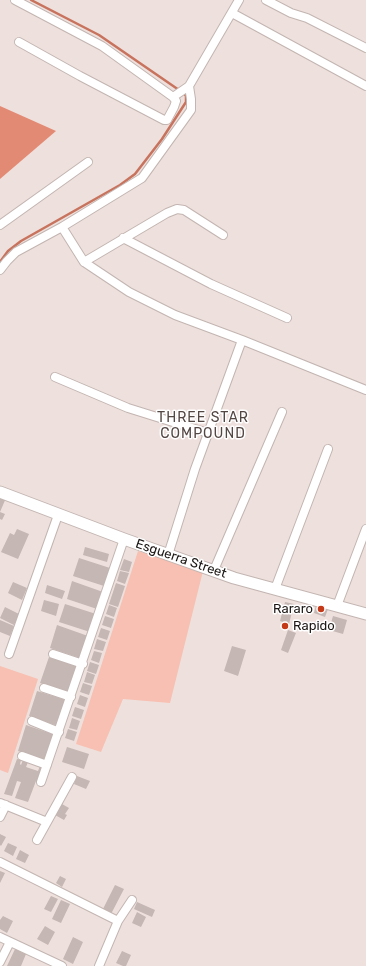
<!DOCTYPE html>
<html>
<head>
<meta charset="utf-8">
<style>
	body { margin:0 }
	canvas { display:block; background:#eee0dc }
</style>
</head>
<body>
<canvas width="366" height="966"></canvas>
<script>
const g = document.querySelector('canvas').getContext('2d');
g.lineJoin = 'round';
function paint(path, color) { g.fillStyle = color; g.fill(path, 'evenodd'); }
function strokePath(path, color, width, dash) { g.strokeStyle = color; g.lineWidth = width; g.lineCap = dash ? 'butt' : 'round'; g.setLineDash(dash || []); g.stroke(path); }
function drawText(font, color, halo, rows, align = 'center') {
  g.font = font + ' Rubik,sans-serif'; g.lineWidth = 3; g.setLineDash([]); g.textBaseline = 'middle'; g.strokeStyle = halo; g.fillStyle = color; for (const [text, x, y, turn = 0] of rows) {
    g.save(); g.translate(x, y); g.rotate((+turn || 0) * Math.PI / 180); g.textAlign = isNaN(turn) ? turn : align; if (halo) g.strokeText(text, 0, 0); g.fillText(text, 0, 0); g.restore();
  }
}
const green = new Path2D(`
	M138,551L203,571L170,703L123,699L101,752L76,744Z
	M0,666L38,679L8,773L0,770Z`);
const forest = new Path2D(`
	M0,106L56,131L0,179Z`);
const stream = new Path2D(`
	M31,0L99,35L179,90
	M0,262L8,251L21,241L120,185L135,174L162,139L186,102V96L184,93`);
const building = new Path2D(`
	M0,496L6,498L0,512L5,514L2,520L0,519Z
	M17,529L29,534L18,559L1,552L10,533L14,535Z
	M85,547L109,554L107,562L83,555Z
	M79,558L110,568L104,586L73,576Z
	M124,559L132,562L129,572L120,570Z
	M120,571L129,573L125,584L117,581Z
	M72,581L103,592L97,609L67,599Z
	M13,582L27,588L22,600L8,593Z
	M116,583L125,586L118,607L109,604Z
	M47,585L65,591L62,599L45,593Z
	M44,600L59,604L56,616L41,611Z
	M285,602L294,604L289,624L280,621Z
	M65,604L96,614L90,632L59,622Z
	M109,605L117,608L114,617L106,614Z
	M316,605L328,609L325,617L314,613Z
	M5,607L19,614L14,625L0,618Z
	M105,616L114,619L111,628L102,625Z
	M333,616L347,620L343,634L329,630Z
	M0,620L14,626L10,636L0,632Z
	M57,625L88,636L80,658L50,648Z
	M101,628L110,631L107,640L98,637Z
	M288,630L296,633L288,653L281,650Z
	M97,639L106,642L103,651L94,649Z
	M232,646L246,650L238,676L224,671Z
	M94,651L102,653L99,663L91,660Z
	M49,657L78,666L69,692L40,683Z
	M90,662L99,665L96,674L87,671Z
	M87,672L95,675L92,684L84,682Z
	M83,683L92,686L89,695L80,692Z
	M37,691L66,700L58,726L29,716Z
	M80,695L88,698L85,707L77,704Z
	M75,707L84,710L81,719L72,716Z
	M72,718L80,721L77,730L69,728Z
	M26,725L55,735L47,761L18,751Z
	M68,729L77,732L74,741L65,738Z
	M67,747L89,754L84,769L62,762Z
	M17,759L21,760L20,764L21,765L23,760L28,762L26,767L38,771L40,766L45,768L40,782L36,781L28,802L15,798L21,782L17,781L12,796L4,794Z
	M77,776L90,781L86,789L74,784Z
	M62,804L69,808L65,814L67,815L64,820L55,815Z
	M0,834L6,837L1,846L0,845Z
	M8,843L17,847L13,856L4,851Z
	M20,850L29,855L25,863L16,859Z
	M0,871L5,873L0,883Z
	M60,876L66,879L62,887L56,883Z
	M115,885L124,889L111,914L103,909Z
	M51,896L58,899L51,912L44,909Z
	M61,900L70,904L61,923L52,919Z
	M137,902L155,910L152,917L134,909Z
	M137,912L146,917L141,927L132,923Z
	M3,916L13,921L7,933L0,929V920Z
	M45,926L55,932L48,945L37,939Z
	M73,937L83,942L73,964L63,959Z
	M15,949L26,954L21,966H7Z
	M122,951L131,955L126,966H123L116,963Z`);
const minor = new Path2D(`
	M15,0L102,46L173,97L176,101L174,107L167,120H164L80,76L19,42
	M266,0L291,13L307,18L366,48
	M232,13L366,86
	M173,97L189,86L239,0
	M0,225L88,162
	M62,227L84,262L129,292L175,315L242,340L366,390
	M123,238L211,284L287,318
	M84,262L167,213L177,209L184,210L223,235
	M0,270L7,261L16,252L62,227L142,178L191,110V99L189,86
	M55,377L128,408L208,433
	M168,555L195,469L242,340
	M214,570L282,412
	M275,589L328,449
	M337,606L366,529
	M9,654L58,515
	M53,654L83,664
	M44,688L71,697
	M32,721L59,732
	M22,756L47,765
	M41,782L124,539
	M0,803L47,822
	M0,817L6,805
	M37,840L72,777
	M0,862L118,921
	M0,937L62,966
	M0,962L10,942
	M99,966L118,921L132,900`);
const secondary = new Path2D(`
	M0,492L124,539L234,578L366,614`);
const markers = [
	[321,609,4,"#c43a18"],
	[285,626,4,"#c43a18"]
];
const streetNames = [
	["Esguerra Street",181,559,19]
];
const poiNames = [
	["Rararo",313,609],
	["Rapido",293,626,"left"]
];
const neighbourhoodNames = [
	["THREE STAR",203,418],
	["COMPOUND",203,434]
];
paint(green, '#f8c0b2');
paint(forest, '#e38a75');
strokePath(stream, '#c8735e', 2.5);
paint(building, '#c5b7b4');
strokePath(minor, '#c3b5b1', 10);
strokePath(secondary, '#c3b5b1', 13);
strokePath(minor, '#fff', 8);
strokePath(secondary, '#fff', 11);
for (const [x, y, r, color] of markers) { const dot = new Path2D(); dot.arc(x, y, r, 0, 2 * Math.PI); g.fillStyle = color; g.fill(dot); strokePath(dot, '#fff', 1.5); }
drawText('13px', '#1a1614', '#fff', streetNames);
drawText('13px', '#1a1614', '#fff', poiNames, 'right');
g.letterSpacing = '1px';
drawText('14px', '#534744', '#fff', neighbourhoodNames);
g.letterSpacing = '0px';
</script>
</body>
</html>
